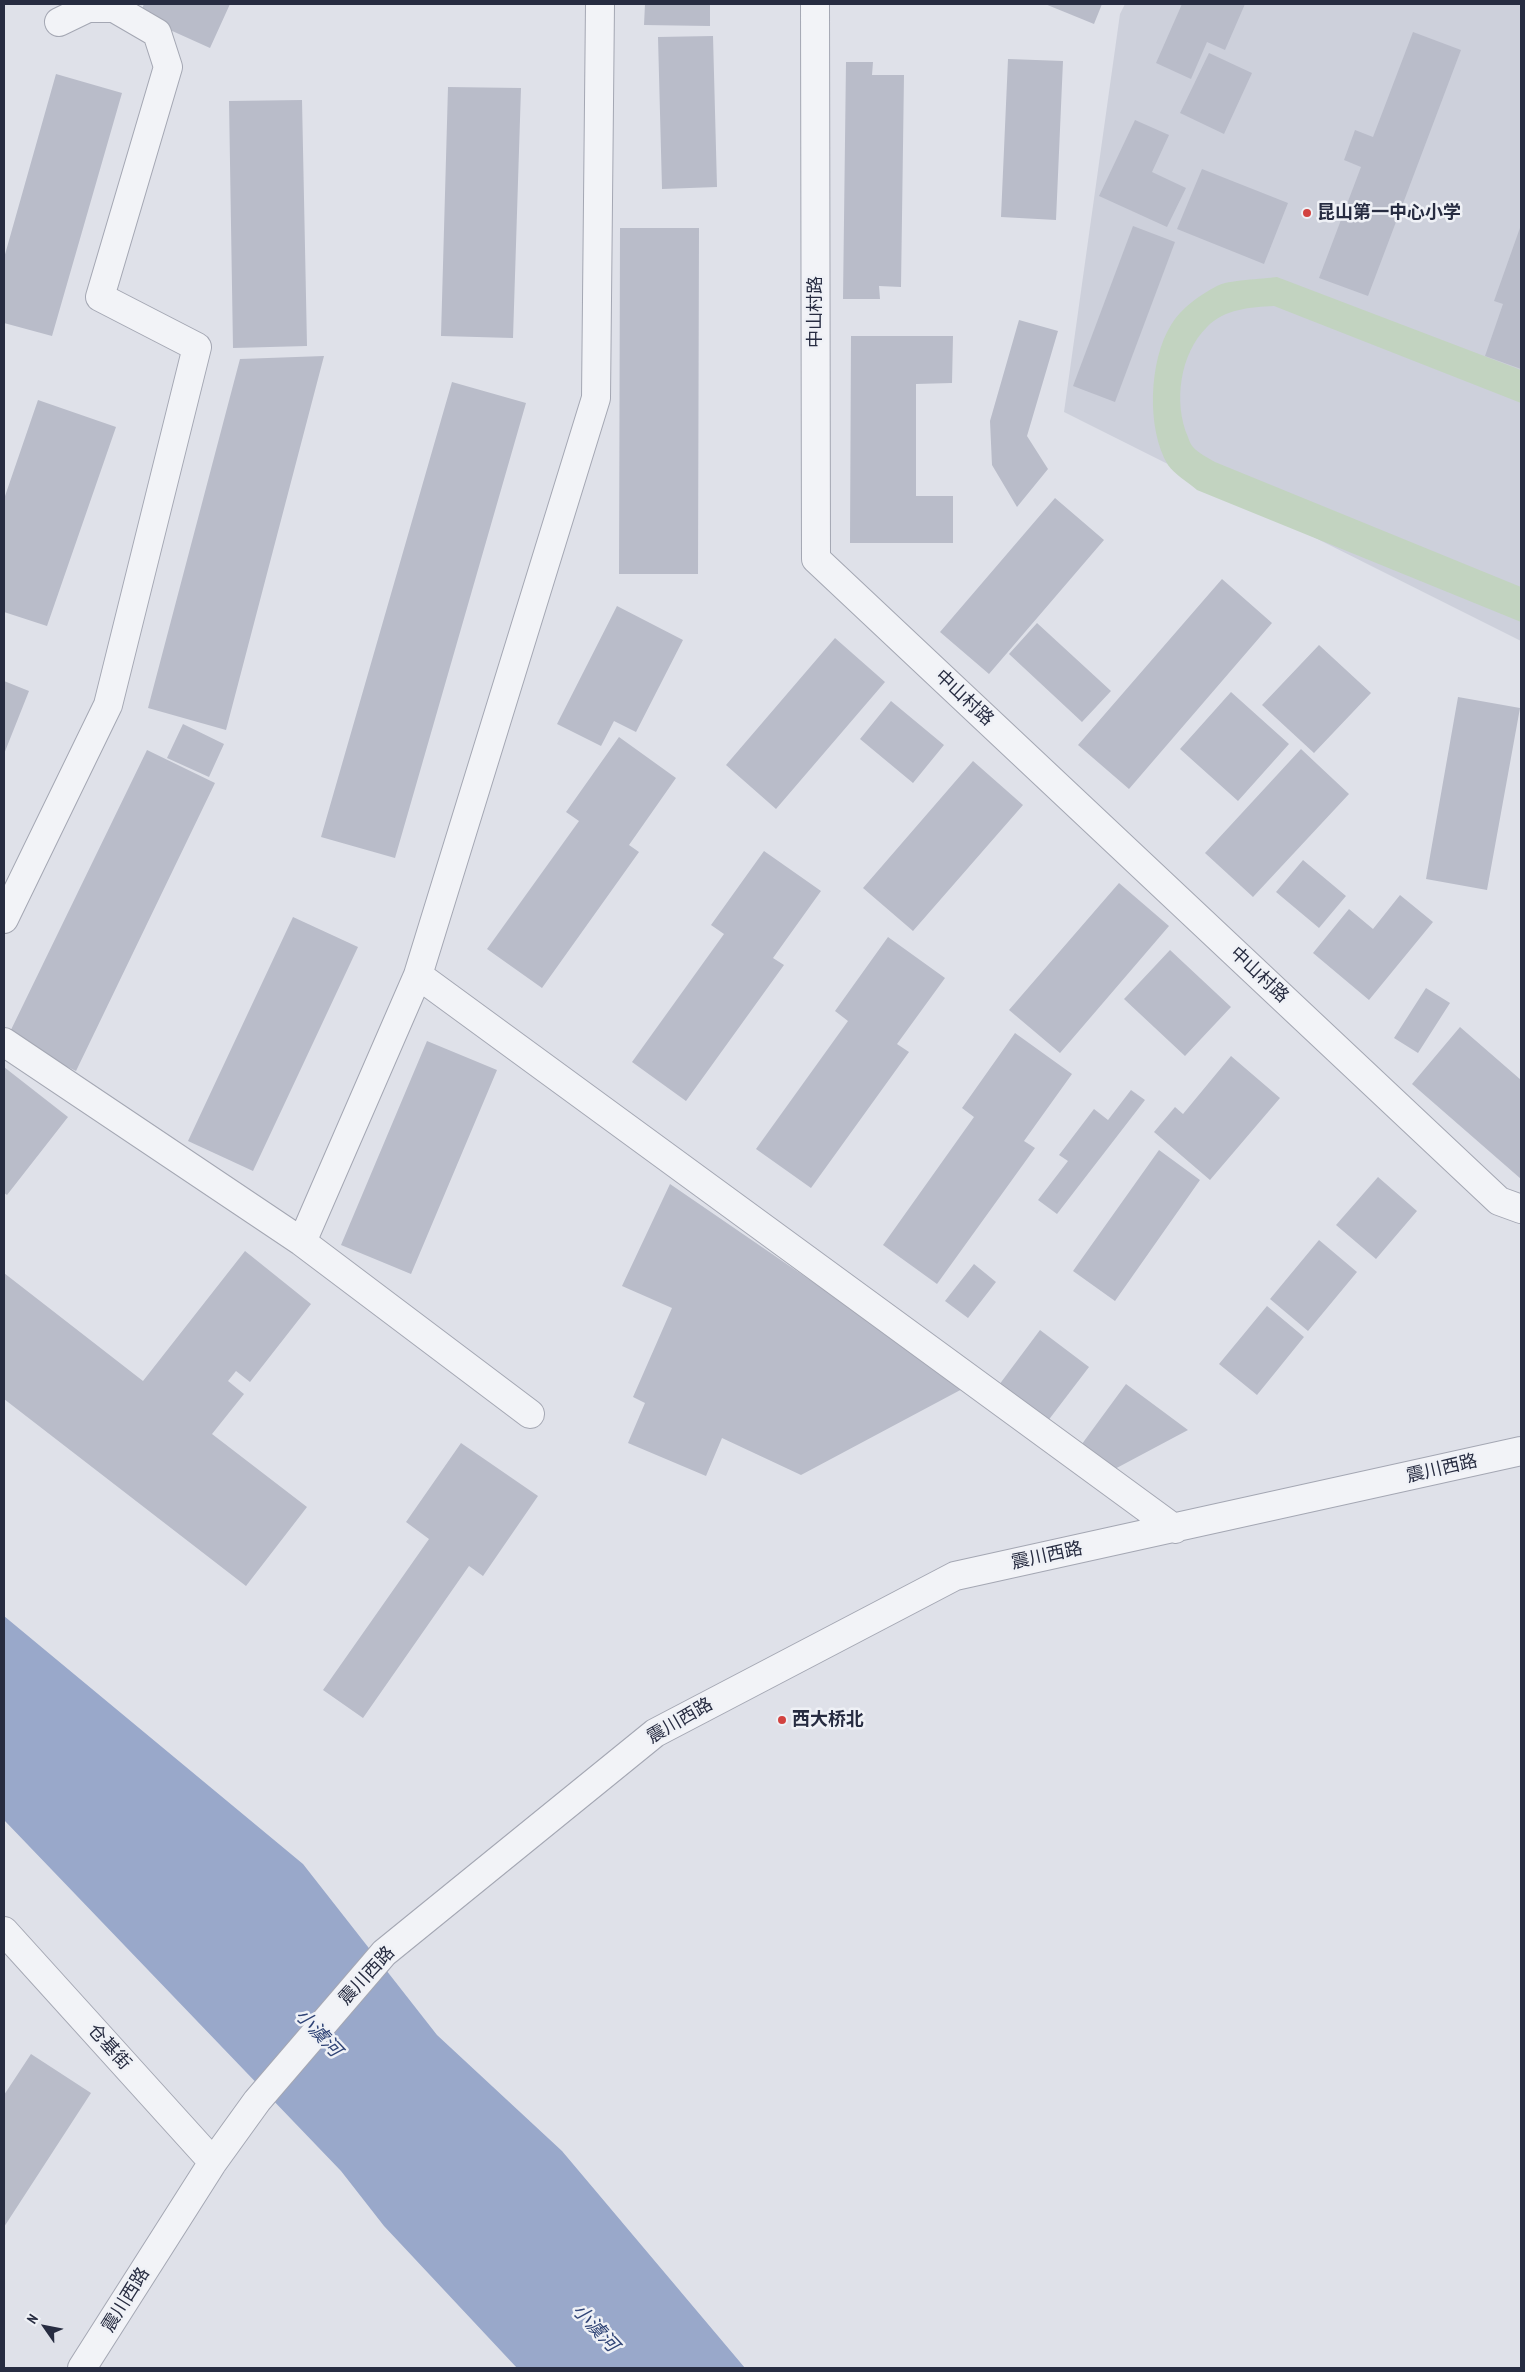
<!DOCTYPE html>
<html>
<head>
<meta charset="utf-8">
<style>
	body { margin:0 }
	#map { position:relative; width:1525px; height:2372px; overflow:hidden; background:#dfe1e9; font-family:"PT Sans Narrow",sans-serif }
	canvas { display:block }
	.frame { position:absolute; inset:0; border:5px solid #272c41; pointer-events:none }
	.north { position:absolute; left:20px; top:2302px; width:50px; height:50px; -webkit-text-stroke:4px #eff1f6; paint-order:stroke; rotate:303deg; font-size:14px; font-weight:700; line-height:20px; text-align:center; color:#272c41 }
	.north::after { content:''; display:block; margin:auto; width:18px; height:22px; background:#272c41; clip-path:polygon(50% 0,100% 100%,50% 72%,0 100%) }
</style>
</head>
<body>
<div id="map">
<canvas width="1525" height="2372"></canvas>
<div class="frame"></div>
<div class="north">N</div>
</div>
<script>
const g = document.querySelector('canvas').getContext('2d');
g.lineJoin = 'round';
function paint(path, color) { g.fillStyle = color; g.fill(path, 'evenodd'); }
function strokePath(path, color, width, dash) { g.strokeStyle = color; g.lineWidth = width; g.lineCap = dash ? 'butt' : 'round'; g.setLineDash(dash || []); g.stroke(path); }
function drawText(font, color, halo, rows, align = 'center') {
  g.font = font + ' "PT Sans Narrow","Noto Sans SC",sans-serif'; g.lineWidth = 5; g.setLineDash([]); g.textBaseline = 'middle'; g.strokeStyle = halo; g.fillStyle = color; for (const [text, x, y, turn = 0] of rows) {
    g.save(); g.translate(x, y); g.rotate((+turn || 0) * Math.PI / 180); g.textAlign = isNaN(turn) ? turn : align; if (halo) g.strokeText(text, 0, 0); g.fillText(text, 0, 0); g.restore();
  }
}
const built = new Path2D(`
	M1125,4H1521V641L1064,412L1120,14Z`);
const green = new Path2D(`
	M1277,277L1521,370V403L1274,306C1251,307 1224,309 1207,327C1180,353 1173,403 1188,437C1189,440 1191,445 1193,447C1198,453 1208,458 1215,462L1521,587V622L1197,490C1188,482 1174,474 1168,465C1146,429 1149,360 1171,325C1181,308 1200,295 1217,286C1227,280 1263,279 1277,277Z`);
const water = new Path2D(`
	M4,1616L303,1864L437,2035L562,2151L745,2368H517L384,2226L341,2171L4,1820Z`);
const building = new Path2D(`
	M144,4H230L210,48L139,16Z
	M645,4H710V26L644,25Z
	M1045,4H1102L1094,24Z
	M1182,4H1245L1225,50L1207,42L1191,79L1156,63Z
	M1413,32L1461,50L1368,296L1319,278L1361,167L1344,160L1355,130L1373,137Z
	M713,36L717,187L662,189L658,37Z
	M1209,53L1252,73L1224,134L1180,113Z
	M1008,59L1063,61L1056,220L1001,217Z
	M846,62H873L872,75H904L901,287L879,286L880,299H843Z
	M56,74L122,93L52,336L4,323V258Z
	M448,87L521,88L513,338L441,336Z
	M302,100L307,346L233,348L229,101Z
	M1135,120L1169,135L1152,172L1186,188L1167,227L1099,196Z
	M1202,169L1288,203L1264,264L1177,229Z
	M1521,225V369L1485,356L1503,304L1494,301Z
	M1133,226L1175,242L1115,402L1073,386Z
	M620,228H699L698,574H619Z
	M1019,320L1058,331L1027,436L1048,469L1017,507L992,465L990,421Z
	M851,336H953L952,383L916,384V496H953V543H850Z
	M324,356L226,730L148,708L240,359Z
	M452,382L526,403L395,858L321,837Z
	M38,400L116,427L47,626L4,612V499Z
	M1055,498L1104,540L989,674L940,632Z
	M1222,579L1272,623L1129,789L1078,745Z
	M617,606L683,640L636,732L614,721L601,746L557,724Z
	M1037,623L1111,691L1082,722L1009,654Z
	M835,638L885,682L776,809L726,765Z
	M1319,645L1371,693L1314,753L1262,705Z
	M4,681L29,691L4,754Z
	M1231,692L1289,744L1238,801L1180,749Z
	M1458,697L1520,708L1487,890L1426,879Z
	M891,701L944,745L913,783L860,739Z
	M183,724L224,744L209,777L167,758Z
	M619,737L676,778L629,845L639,852L542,988L487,949L579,821L566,812Z
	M1301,749L1349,794L1253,897L1205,853Z
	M147,750L215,783L76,1071L7,1038Z
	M973,761L1023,805L913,931L863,888Z
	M764,851L821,891L773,958L784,965L686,1101L632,1062L724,934L711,925Z
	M1303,860L1346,896L1319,928L1276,892Z
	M1119,883L1169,926L1060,1053L1009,1010Z
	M1400,895L1433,922L1369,1000L1313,953L1349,909L1373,929Z
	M293,917L358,947L253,1171L188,1141Z
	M888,937L945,978L897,1044L909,1052L811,1188L756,1149L848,1021L835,1011Z
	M1170,950L1231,1007L1185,1056L1124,999Z
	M1426,988L1450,1003L1418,1053L1394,1038Z
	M1460,1027L1521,1080V1179L1412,1084Z
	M1015,1033L1072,1074L1024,1141L1035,1148L937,1284L883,1245L974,1117L962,1108Z
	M427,1041L497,1070L411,1274L341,1245Z
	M1231,1056L1280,1098L1210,1180L1154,1132L1175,1107L1183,1114Z
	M4,1067L68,1117L7,1195L4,1193Z
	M1131,1090L1145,1100L1057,1214L1038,1200L1068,1161L1059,1155L1094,1109L1108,1120Z
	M1159,1150L1200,1180L1115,1301L1073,1271Z
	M1378,1177L1417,1211L1376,1259L1336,1225Z
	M670,1184L966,1387L801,1475L722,1438L706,1476L628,1443L645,1403L633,1397L672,1308L622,1286Z
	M1319,1240L1357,1272L1308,1331L1270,1299Z
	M245,1251L311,1304L250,1382L236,1371L228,1381L244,1394L212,1434L307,1507L246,1586L4,1399V1273L143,1381Z
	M974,1264L996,1282L968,1318L945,1301Z
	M1267,1306L1304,1337L1257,1395L1219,1364Z
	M1040,1330L1089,1367L1044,1426L996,1389Z
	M1126,1384L1188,1430L1111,1471L1079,1448Z
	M461,1443L538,1496L483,1576L469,1566L363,1718L323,1690L429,1539L406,1522Z
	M31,2054L91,2093L4,2227V2095Z`);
const minor = new Path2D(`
	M815,4L816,559L1499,1201L1521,1209
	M4,919L108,705L197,347L100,297L168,67L157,33L114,8H88L59,22
	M418,975L596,398L600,4
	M4,1042L302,1242L418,975L1175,1529
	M302,1242L530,1414
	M4,1931L213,2162
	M82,2368L213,2162L257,2101L384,1953L655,1733L955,1576L1521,1451`);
const markers = [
	[1307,213,5,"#d24240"],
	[782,1720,5,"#d24240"]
];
const poiNames = [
	["昆山第一中心小学",1317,213],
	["西大桥北",792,1720]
];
const streetNames = [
	["中山村路",816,312,-90],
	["中山村路",964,698,43],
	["中山村路",1259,975,43],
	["震川西路",1442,1469,-13],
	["震川西路",1047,1556,-12],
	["震川西路",680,1721,-30],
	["震川西路",367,1976,-47],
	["仓基街",109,2047,48],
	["震川西路",126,2300,-58]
];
const waterNames = [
	["小澞河",318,2033,47],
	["小澞河",595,2328,47]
];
paint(built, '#cdd0db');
paint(green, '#c2d3c0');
paint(water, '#99a8ca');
paint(building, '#b9bcc9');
strokePath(minor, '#a4a7b3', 30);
strokePath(minor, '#f2f3f7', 28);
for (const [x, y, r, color] of markers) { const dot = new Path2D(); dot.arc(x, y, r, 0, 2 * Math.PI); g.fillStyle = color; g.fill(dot); strokePath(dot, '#eff1f6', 2); }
drawText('bold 18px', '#272c41', '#eff1f6', poiNames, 'left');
drawText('18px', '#272c41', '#eff1f6', streetNames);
drawText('italic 19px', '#304476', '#eff1f6', waterNames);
</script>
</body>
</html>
